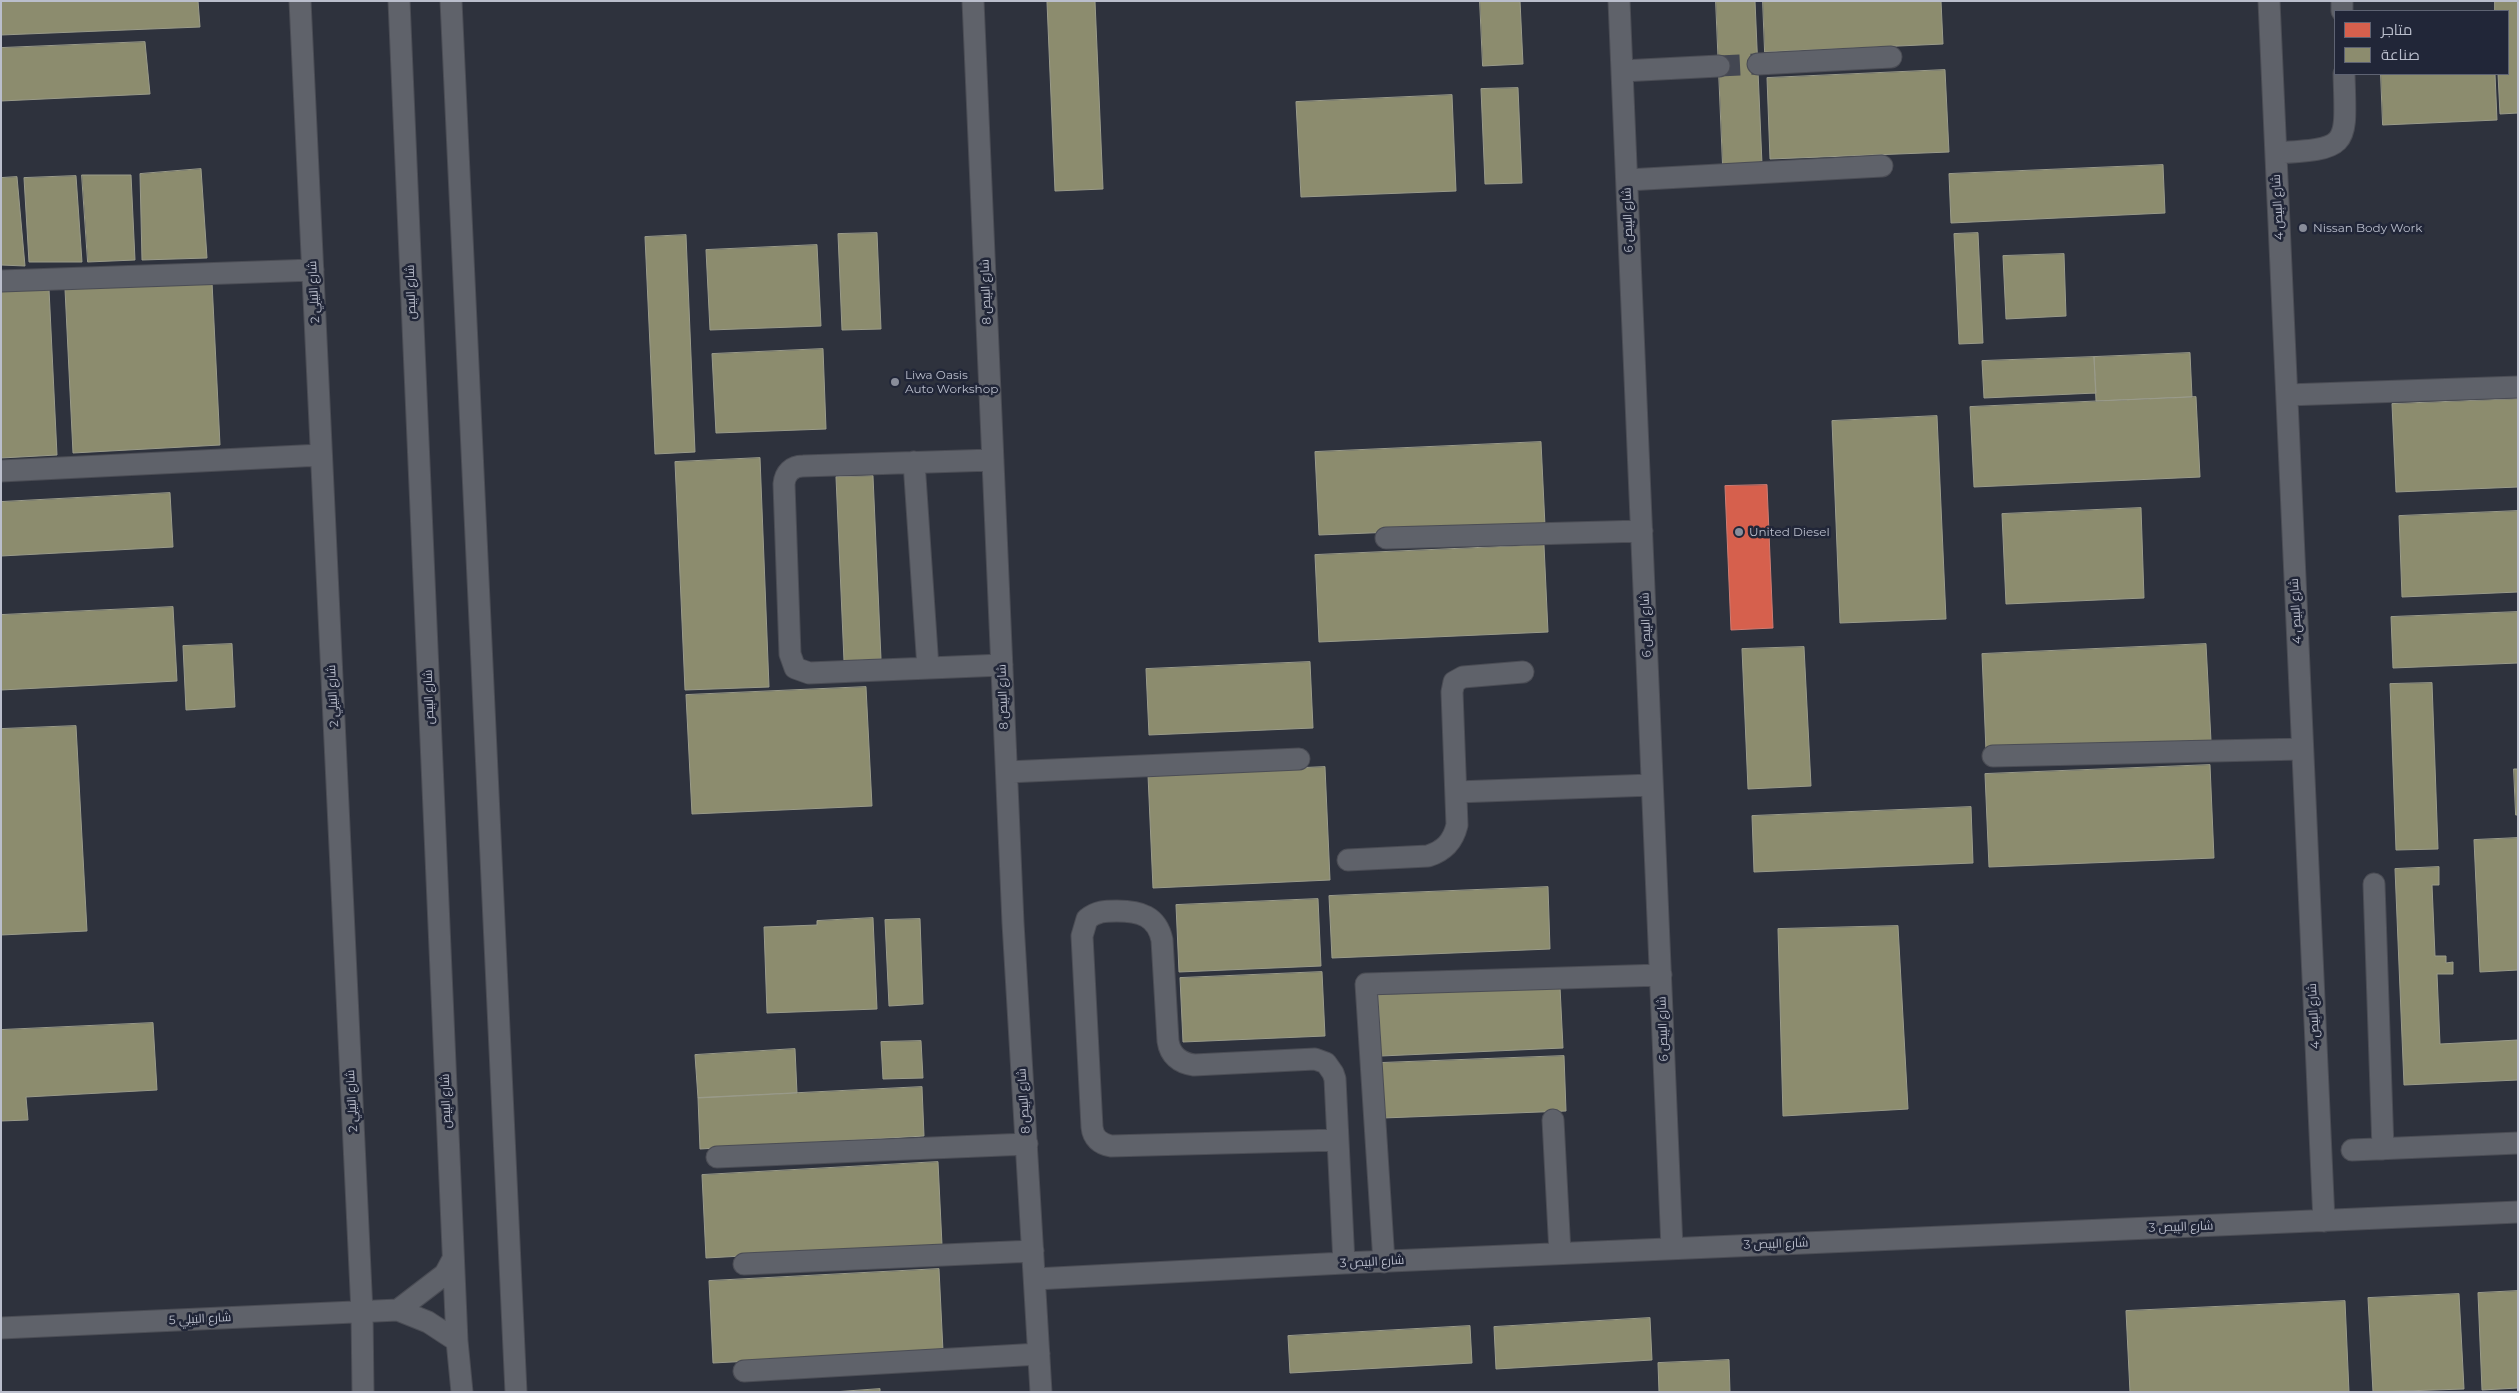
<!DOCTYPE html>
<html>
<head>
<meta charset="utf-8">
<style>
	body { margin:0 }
	#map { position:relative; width:2519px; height:1393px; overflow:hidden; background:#2e323d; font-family:Montserrat,Cairo,sans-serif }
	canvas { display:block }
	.frame { position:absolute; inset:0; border:2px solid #babecc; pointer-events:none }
	.legend { position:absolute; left:2334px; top:10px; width:175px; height:65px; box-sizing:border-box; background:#212638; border:1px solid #5e6373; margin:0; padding:6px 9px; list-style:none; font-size:15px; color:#babecc }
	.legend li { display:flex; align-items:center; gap:10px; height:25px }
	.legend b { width:25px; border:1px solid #5e6373 }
</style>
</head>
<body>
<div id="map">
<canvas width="2519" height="1393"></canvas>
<div class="frame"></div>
<ul class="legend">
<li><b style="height:14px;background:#d6604d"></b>متاجر</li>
<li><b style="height:14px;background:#8c8c6e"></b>صناعة</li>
</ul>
</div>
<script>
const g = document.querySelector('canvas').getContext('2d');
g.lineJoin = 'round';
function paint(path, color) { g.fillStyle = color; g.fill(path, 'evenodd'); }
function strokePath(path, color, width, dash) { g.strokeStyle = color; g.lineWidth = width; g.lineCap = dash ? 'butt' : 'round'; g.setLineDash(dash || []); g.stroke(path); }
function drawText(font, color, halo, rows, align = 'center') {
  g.font = font + ' Montserrat,Cairo,sans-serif'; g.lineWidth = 5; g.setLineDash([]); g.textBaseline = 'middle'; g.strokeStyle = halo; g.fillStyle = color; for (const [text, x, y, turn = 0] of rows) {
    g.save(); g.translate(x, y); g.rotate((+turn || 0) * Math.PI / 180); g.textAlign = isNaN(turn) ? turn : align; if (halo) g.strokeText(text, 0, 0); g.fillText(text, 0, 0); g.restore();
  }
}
const shops = new Path2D(`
	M1767,485L1773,628L1731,630L1725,486Z`);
const industry = new Path2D(`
	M1,1H198L200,27L1,35Z
	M1095,1L1103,189L1055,191L1047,2Z
	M1480,1H1520L1523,64L1483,66Z
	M1716,1H1755L1762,164L1723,166Z
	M1763,1H1941L1943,44L1765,52Z
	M2495,1H2518V113L2500,114L2498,74H2508V11H2495Z
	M145,42L150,94L1,101V48Z
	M1945,70L1949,152L1770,159L1767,78Z
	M2381,74H2495L2497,120L2383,125Z
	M1518,88L1522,183L1485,184L1481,89Z
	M1452,95L1456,191L1301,197L1296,102Z
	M2163,165L2165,213L1951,223L1949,174Z
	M201,169L207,258L142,260L140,174Z
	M82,175H131L135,260L88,262Z
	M76,176L82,262H29L24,178Z
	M17,177L25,266L1,265V178Z
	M877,233L881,329L842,330L838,234Z
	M1978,233L1983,343L1959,344L1954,234Z
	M686,235L695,452L655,454L645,237Z
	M817,245L821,326L710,330L706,250Z
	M2064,254L2066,316L2006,319L2003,256Z
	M212,282L220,445L73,453L65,289Z
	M49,289L57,455L1,458V291Z
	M823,349L826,429L716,433L712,354Z
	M2190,353L2192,397L2096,401L2094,357Z
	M2094,357L2096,393L1984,398L1982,361Z
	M2196,397L2200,477L1974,487L1970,407Z
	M2518,399V487L2396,492L2392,404Z
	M1937,416L1946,619L1840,623L1832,421Z
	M1541,442L1545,526L1319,535L1315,452Z
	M760,458L769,687L685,690L675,462Z
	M873,476L881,659L844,661L836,477Z
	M170,493L173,547L1,556V502Z
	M2141,508L2144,598L2006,604L2002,514Z
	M2518,511V592L2402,597L2399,516Z
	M1544,545L1548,632L1319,642L1315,555Z
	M173,607L177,681L1,690V615Z
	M2518,612V663L2393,668L2391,617Z
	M232,644L235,707L186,710L183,646Z
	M2206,644L2211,741L1986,751L1982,654Z
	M1804,647L1811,786L1748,789L1742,649Z
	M1310,662L1313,728L1149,735L1146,669Z
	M2432,683L2438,849L2396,850L2390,684Z
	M866,687L872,806L692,814L686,695Z
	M76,726L87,931L1,935V729Z
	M2210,765L2214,858L1989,867L1985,774Z
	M1325,767L1330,880L1153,888L1148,775Z
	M2514,769H2518V815H2516Z
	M1971,807L1973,863L1754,872L1752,816Z
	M2518,838V970L2480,972L2474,840Z
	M2439,867V885H2432L2435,956H2446V963L2453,962V974H2437L2440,1044L2518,1040V1080L2404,1085L2395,869Z
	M1548,887L1550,949L1332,958L1329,896Z
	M1318,899L1321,966L1179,972L1176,905Z
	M873,918L877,1009L767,1013L764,927L817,925V921Z
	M920,919L923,1004L889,1006L885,920Z
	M1898,926L1908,1109L1783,1116L1778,929Z
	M1322,972L1325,1036L1183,1042L1180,978Z
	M1560,987L1563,1048L1381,1056L1378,995Z
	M153,1023L157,1090L26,1097L28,1120L1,1121V1030Z
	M921,1041L923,1078L883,1079L881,1042Z
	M795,1049L797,1093L698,1098L695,1055Z
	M1564,1056L1566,1111L1383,1118L1380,1063Z
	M922,1087L924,1136L700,1149L698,1098Z
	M938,1162L942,1245L706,1258L702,1175Z
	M939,1269L943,1351L713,1363L709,1281Z
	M2518,1291V1388L2482,1390L2478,1293Z
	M2459,1294L2464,1389L2373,1392L2368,1298Z
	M2345,1301L2349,1392H2130L2126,1311Z
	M1650,1318L1652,1360L1496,1369L1494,1327Z
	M1470,1326L1472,1363L1290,1373L1288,1336Z
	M1729,1360L1730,1392H1659L1658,1363Z
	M880,1389V1392H833Z`);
const minorTunnel = new Path2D(`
	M1719,66L1758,64`);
const minor = new Path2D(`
	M300,1L362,1312L363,1392
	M399,1L457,1341L462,1392
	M451,1L516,1392
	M973,1L1013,923L1041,1392
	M1619,1L1672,1248
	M2269,1L2324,1221
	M2342,1V11
	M1758,64L1891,57
	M1622,71L1719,66
	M2276,153C2351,149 2346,146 2344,74
	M1627,180L1882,166
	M1,281L313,270
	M2287,395L2518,387
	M993,460L803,466C792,466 785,473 784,484L790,654L795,668L809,673L1002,665
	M914,462L928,668
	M1,471L321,455
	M1386,538L1642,531
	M1993,756L2302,749
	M1007,772L1299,759
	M1456,792L1652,785
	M1348,860L1428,856C1444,851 1453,842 1457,825L1452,692L1454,682L1463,677L1523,672
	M2374,884L2383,1149
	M1553,1120L1560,1253
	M1338,1140L1111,1146C1100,1144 1093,1138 1092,1127L1082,936L1087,919C1097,911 1105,911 1117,911C1140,911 1157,916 1162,940L1168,1041C1170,1055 1179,1063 1194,1065L1315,1059L1326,1063L1333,1073L1335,1079L1344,1263
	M2352,1150L2518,1143
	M717,1157L1027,1144
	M1384,1262L1366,984L1661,975
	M744,1264L1033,1251
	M1035,1279L1344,1263L2518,1212
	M398,1310L445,1274L453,1259
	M1,1328L398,1310L428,1322L457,1341
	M744,1371L1039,1354`);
const markers = [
	[2303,228,5,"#898d9a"],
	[895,382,5,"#898d9a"],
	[1739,532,5,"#898d9a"]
];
const streetNames = [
	["شارع البِيص 4",2278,207,-93],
	["شارع البِيص 6",1628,220,-92],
	["شارع البَيلِي 2",314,292,-93],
	["شارع البِيص",411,292,-92],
	["شارع البِيص 8",986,292,-92],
	["شارع البِيص 4",2296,611,-93],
	["شارع البِيص 6",1646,625,-92],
	["شارع البَيلِي 2",333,696,-93],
	["شارع البِيص",429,697,-92],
	["شارع البِيص 8",1003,697,-92],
	["شارع البِيص 4",2314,1016,-93],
	["شارع البِيص 6",1663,1029,-92],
	["شارع البَيلِي 2",352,1101,-93],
	["شارع البِيص",446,1101,-92],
	["شارع البِيص 8",1024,1101,-94],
	["شارع البِيص 3",2181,1227,-2],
	["شارع البِيص 3",1776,1244,-2],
	["شارع البِيص 3",1372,1262,-3],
	["شارع البَيلِي 5",200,1319,-3]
];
const poiNames = [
	["Nissan Body Work",2313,228],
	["Liwa Oasis",905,375],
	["Auto Workshop",905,389],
	["United Diesel",1749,532]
];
paint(shops, '#d6604d');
strokePath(shops, '#ce7c73', 1);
paint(industry, '#8c8c6e');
strokePath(industry, '#9a9b8a', 1);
strokePath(minorTunnel, '#434752', 21, [21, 11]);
strokePath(minor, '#4b4d55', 23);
strokePath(minor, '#5f626a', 21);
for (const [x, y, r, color] of markers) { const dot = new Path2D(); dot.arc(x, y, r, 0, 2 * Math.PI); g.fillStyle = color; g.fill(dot); strokePath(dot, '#212638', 2); }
drawText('12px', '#babecc', '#212638', streetNames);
drawText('12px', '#babecc', '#212638', poiNames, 'left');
</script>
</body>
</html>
